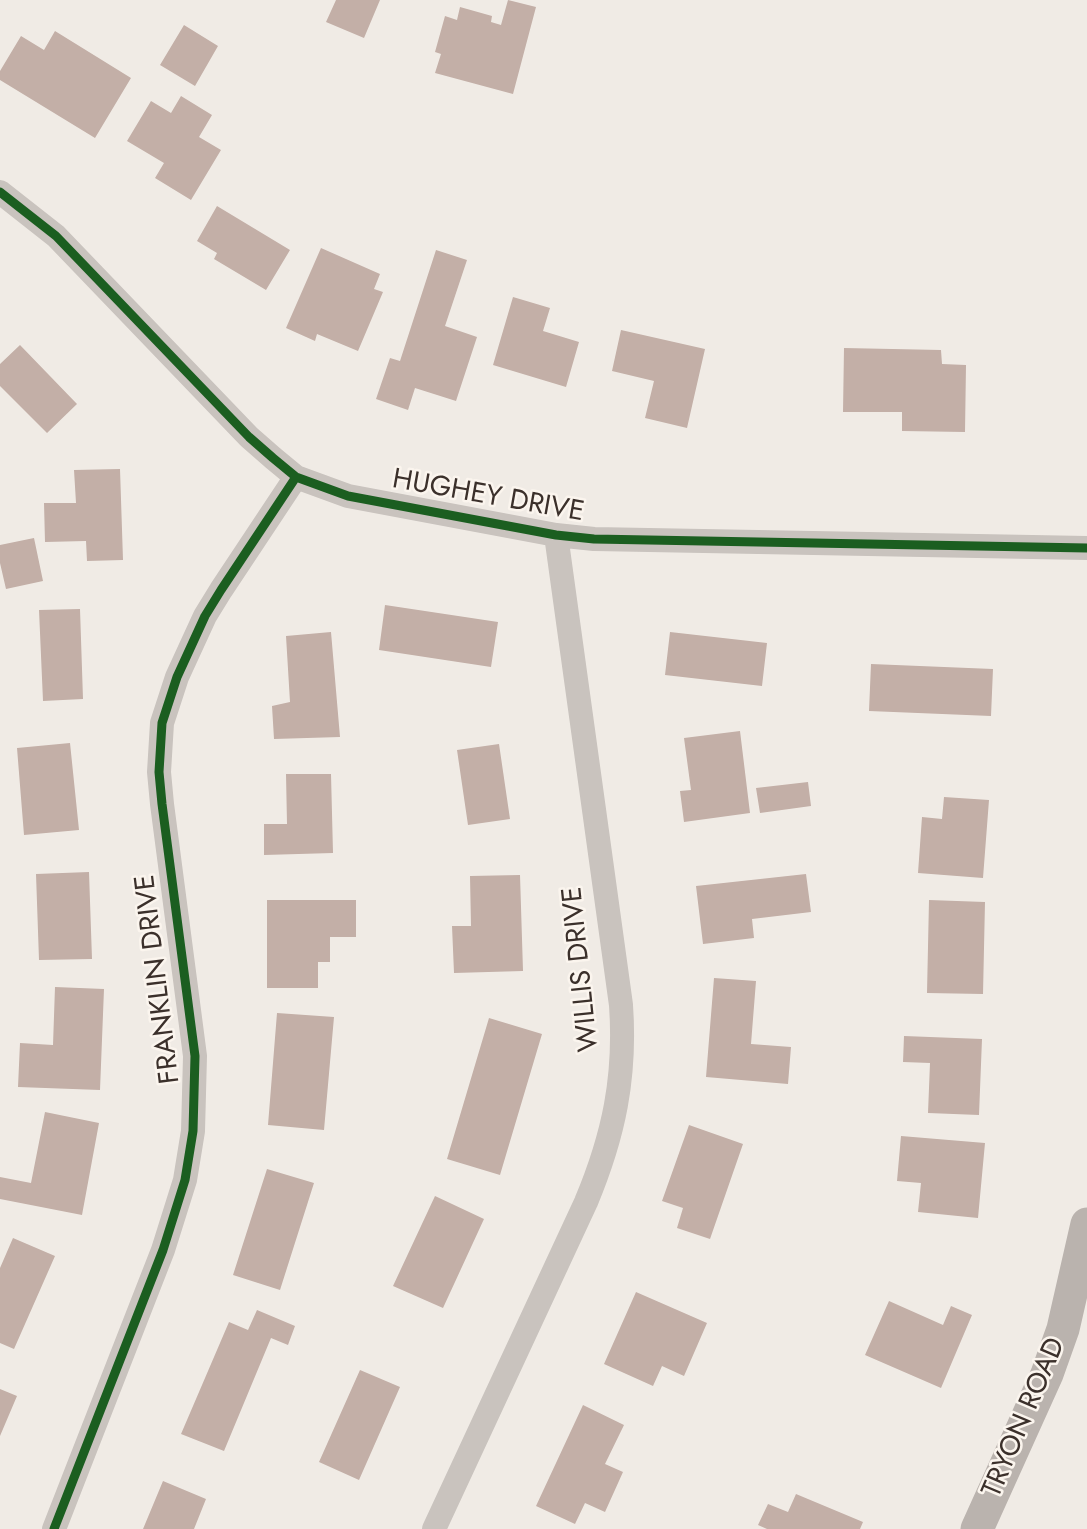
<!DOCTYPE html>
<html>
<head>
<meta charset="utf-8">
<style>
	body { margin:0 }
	canvas { display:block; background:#f0ebe5 }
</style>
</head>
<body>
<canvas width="1087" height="1529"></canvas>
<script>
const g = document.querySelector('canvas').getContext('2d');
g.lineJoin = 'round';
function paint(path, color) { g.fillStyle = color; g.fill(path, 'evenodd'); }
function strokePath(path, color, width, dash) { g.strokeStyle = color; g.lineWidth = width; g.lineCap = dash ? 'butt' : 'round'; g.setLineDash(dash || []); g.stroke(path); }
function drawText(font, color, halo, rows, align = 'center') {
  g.font = font + ' Jost,sans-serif'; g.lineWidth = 5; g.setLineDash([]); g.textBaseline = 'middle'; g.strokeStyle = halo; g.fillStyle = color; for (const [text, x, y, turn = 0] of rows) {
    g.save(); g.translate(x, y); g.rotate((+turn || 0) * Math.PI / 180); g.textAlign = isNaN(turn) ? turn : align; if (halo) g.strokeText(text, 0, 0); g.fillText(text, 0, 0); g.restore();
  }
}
const building = new Path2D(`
	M336,0H380L364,38L326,22Z
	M508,0L536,7L513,94L435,73L441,54L435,52L445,16L457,20L460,7L492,16L491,22L501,25Z
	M184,25L218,46L195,86L160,65Z
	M55,31L131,78L95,138L0,80V71L21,36L44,50Z
	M181,96L212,115L199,137L221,150L191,200L155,178L164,163L127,141L151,101L171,113Z
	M217,206L290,250L266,290L214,259L217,253L197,241Z
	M321,248L380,274L374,289L383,292L358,351L317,334L315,341L286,328Z
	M436,250L467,260L445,326L477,337L456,401L415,388L408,410L376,399L390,358L400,361Z
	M513,297L550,308L543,331L579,342L566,387L493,365Z
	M621,330L705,349L687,428L645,418L654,381L612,371Z
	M20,345L77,404L47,433L0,386V364Z
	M844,348L941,350L942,364L966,365L965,432L902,431V412H843Z
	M120,469L123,560L87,561L86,541L45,542L44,503H76L74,470Z
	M34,538L43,581L6,589L0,563V545Z
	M385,605L498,622L491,667L379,650Z
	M80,609L83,699L43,701L39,610Z
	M331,632L340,737L274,739L272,706L290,702L286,636Z
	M670,632L767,643L762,686L665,675Z
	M871,664L993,669L991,716L869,711Z
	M740,731L750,813L684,822L680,791L691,790L684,738Z
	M70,743L79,830L24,835L17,748Z
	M499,744L510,819L468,825L457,750Z
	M286,774H331L333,853L264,855V824H287Z
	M808,782L811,806L760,813L756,788Z
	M944,797L989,800L983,878L918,873L922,817L942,819Z
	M89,872L92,959L39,960L36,874Z
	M806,874L811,912L752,919L754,938L703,944L696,886Z
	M520,875L523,971L454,973L452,926H471L470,876Z
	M267,900H356V937H330V962H318V988H267Z
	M929,900L985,902L983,994L927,993Z
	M714,978L756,981L751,1044L791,1047L788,1084L706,1077Z
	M55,987L104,989L100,1090L18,1087L20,1043L53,1045Z
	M277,1013L334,1017L324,1130L268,1125Z
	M489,1018L542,1034L500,1175L447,1159Z
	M904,1036L982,1039L979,1115L928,1113L930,1063L903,1062Z
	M45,1112L99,1123L82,1215L0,1199V1177L31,1183Z
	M689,1125L743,1144L710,1239L677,1228L683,1208L662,1201Z
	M901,1136L985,1143L978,1218L918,1212L921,1183L897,1181Z
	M267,1169L314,1183L280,1290L233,1275Z
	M435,1196L484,1219L443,1308L393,1286Z
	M13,1238L55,1256L14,1349L0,1343V1268Z
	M636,1292L707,1323L684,1376L662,1366L653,1386L604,1364Z
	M889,1301L943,1325L951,1306L972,1315L941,1388L865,1355Z
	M257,1310L295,1326L288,1345L271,1338L224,1451L181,1434L229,1322L248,1330Z
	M360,1370L400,1387L359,1480L319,1462Z
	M0,1389L17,1396L0,1436Z
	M583,1405L624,1425L605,1464L623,1472L605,1512L585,1503L575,1524L536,1506Z
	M163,1481L206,1499L194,1529H143Z
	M796,1494L863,1522L860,1529H767L758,1525L768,1504L788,1512Z`);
const street = new Path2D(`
	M0,192L56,236L249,437L273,458L296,477L348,496L556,535L594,539L1087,548
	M54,1529L163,1250L185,1180L193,1131L195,1056L162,804L159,772L162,723L177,677L205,616L221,590L296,477
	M434,1529L586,1202C614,1135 626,1077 621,1005L556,535`);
const secondary = new Path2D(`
	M977,1529L1047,1374L1063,1329L1087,1224`);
const cycleway = new Path2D(`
	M0,192L56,236L249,437L273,458L296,477L348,496L556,535L594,539L1087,548
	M54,1529L163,1250L185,1180L193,1131L195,1056L162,804L159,772L162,723L177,677L205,616L221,590L296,477`);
const streetNames = [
	["HUGHEY DRIVE",488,497,10],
	["WILLIS DRIVE",582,969,-96],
	["FRANKLIN DRIVE",159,979,-97],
	["TRYON ROAD",1025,1418,-67]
];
paint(building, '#c3afa7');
strokePath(street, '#c9c3be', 24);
strokePath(secondary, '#bab3ae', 33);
strokePath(cycleway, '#1b5e20', 9);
drawText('28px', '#3b302b', '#fbf5ee', streetNames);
</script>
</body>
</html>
